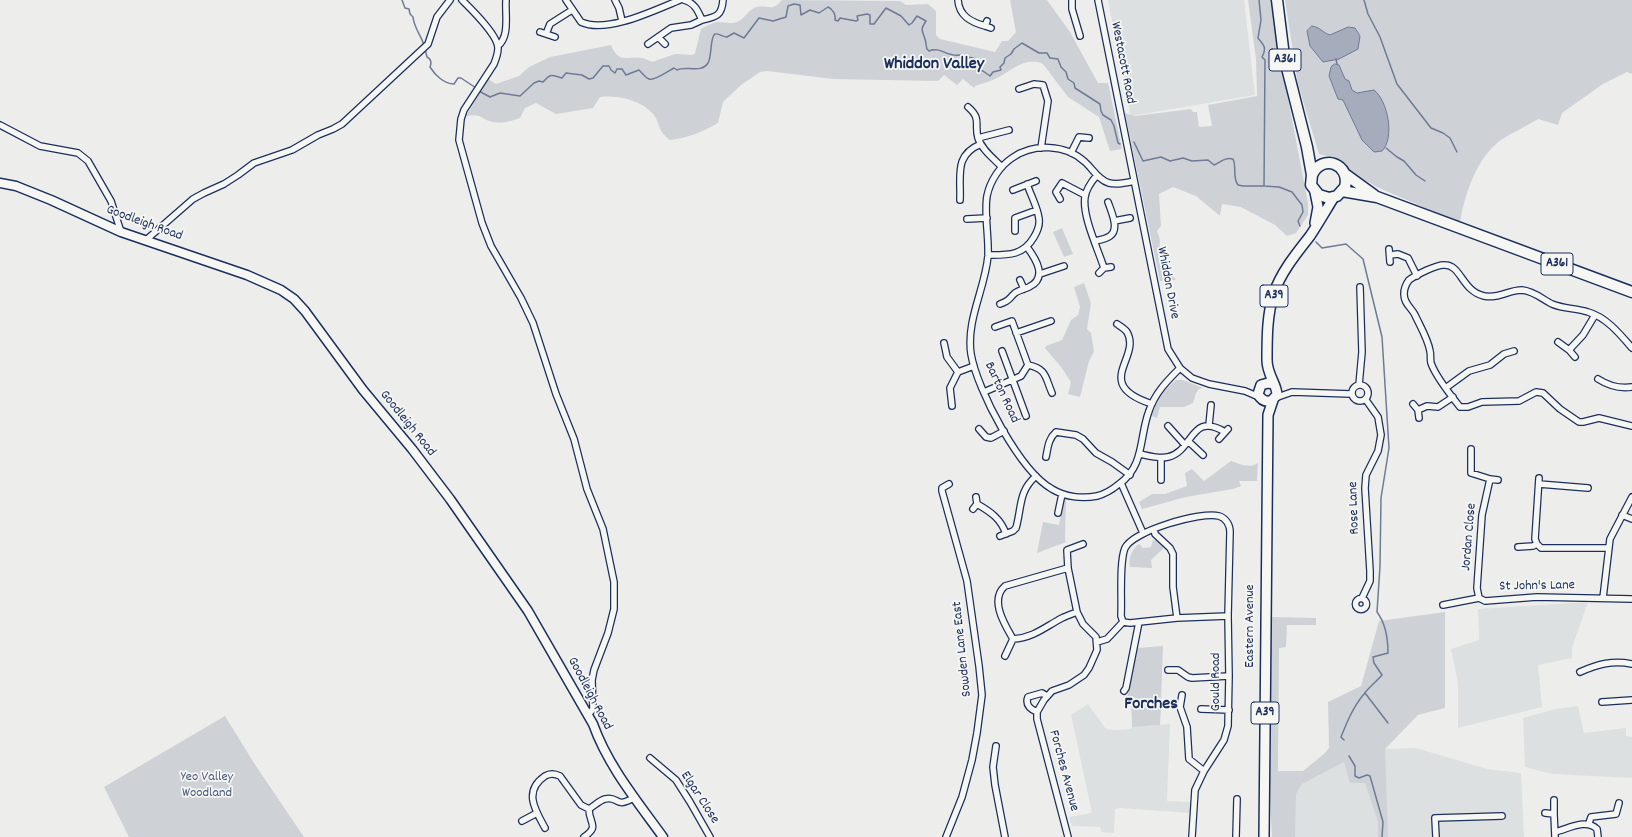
<!DOCTYPE html>
<html>
<head>
<meta charset="utf-8">
<style>
	body { margin:0 }
	canvas { display:block; background:#edeeec }
</style>
</head>
<body>
<canvas width="1632" height="837"></canvas>
<script>
const g = document.querySelector('canvas').getContext('2d');
g.lineJoin = 'round';
function paint(path, color) { g.fillStyle = color; g.fill(path, 'evenodd'); }
function strokePath(path, color, width, dash) { g.strokeStyle = color; g.lineWidth = width; g.lineCap = dash ? 'butt' : 'round'; g.setLineDash(dash || []); g.stroke(path); }
function drawText(font, color, halo, rows, align = 'center') {
  g.font = font + ' Dekko,sans-serif'; g.lineWidth = 3.5; g.setLineDash([]); g.textBaseline = 'middle'; g.strokeStyle = halo; g.fillStyle = color; for (const [text, x, y, turn = 0] of rows) {
    g.save(); g.translate(x, y); g.rotate((+turn || 0) * Math.PI / 180); g.textAlign = isNaN(turn) ? turn : align; if (halo) g.strokeText(text, 0, 0); g.fillText(text, 0, 0); g.restore();
  }
}
const built = new Path2D(`
	M1108,0H1244L1255,95L1131,116Z
	M1588,602L1572,648V658L1538,665L1542,707L1458,728V683L1451,649L1479,640L1478,609Z
	M1088,704L1106,729L1114,730L1131,729L1132,727L1170,724L1167,801L1191,802L1190,813L1120,808L1115,809L1114,833L1102,832L1100,827L1072,826L1069,817L1092,813L1071,715Z
	M1578,706L1584,733L1626,728V736L1632,737V778L1552,774L1525,767L1523,718L1555,709Z
	M1416,748L1487,769L1521,773L1524,837H1275L1287,807L1302,784L1333,761L1385,749Z`);
const green = new Path2D(`
	M782,0L900,1L906,5L928,4L936,11V35L940,39L995,52L1002,41H1008L1016,32L1010,0H1047L1070,32L1098,83H1108L1122,149L1110,151L1099,117L1068,97L1043,64C1026,56 1012,70 999,77C992,81 983,83 975,86L974,88L963,79L957,85L944,75L938,81L833,79L767,71L760,72L741,85L723,102L718,123C702,132 688,138 670,140C657,131 661,124 653,114C641,100 617,95 600,97L593,108L556,114L536,103L525,108L520,118C511,121 503,124 493,122C481,120 483,113 466,116L488,79L496,84L519,76L529,67L550,57L611,45C619,65 628,55 643,58C646,59 649,61 652,62L675,54L693,55L695,53L701,29C706,26 712,23 718,22C725,22 730,24 737,22C745,19 748,9 757,7C769,5 772,12 782,0Z
	M1248,0H1274L1285,83L1308,203V215L1296,233L1287,236L1275,225L1241,207L1222,204L1220,216L1196,196L1173,187L1159,194L1161,226L1157,231C1161,240 1160,241 1159,251C1159,259 1161,266 1164,273L1172,274L1176,280L1160,281L1125,113L1135,116L1191,109L1193,112H1197L1199,127L1212,126L1208,105L1257,96L1256,59Z
	M1285,0H1632V74L1627,72L1603,84L1562,113L1558,125L1538,119C1527,126 1503,137 1495,145C1475,163 1464,197 1460,223L1377,187L1348,170L1341,160L1319,154L1298,84Z
	M1062,228L1073,254L1064,257L1053,232Z
	M1084,283L1091,303L1087,329L1091,333L1094,352L1089,361L1080,397L1068,394L1071,382L1061,367L1045,348L1046,346L1062,340L1071,320L1078,315L1080,307L1074,287Z
	M1176,380H1183L1203,388L1199,389L1196,393L1193,403L1184,407H1160L1157,418L1152,416C1156,402 1164,389 1176,380Z
	M1231,461C1240,464 1249,469 1258,463L1257,481H1239L1241,486L1233,489L1186,497L1142,509L1139,502L1152,494H1165L1187,486L1185,473L1192,469L1204,481Z
	M1064,500H1066L1065,539L1066,542L1037,553L1043,522L1059,525Z
	M1153,540L1158,541L1164,548L1151,560L1152,568L1130,567C1128,558 1132,549 1139,544L1143,548L1151,547Z
	M1445,612V708L1418,715L1385,749L1388,837H1378V822L1365,783H1350L1344,762L1302,784L1296,794L1295,837H1272L1269,774L1271,617L1316,618V625H1287L1286,647L1279,648L1278,771H1303L1325,753L1329,748L1328,702L1361,686L1379,621Z
	M1163,646L1161,701L1168,702V708H1161L1160,725L1132,727L1131,699L1127,698L1137,648Z
	M225,716L254,763L304,837H129L104,787Z`);
const water = new Path2D(`
	M1312,26C1320,27 1323,33 1330,35L1348,27L1355,28L1360,36L1358,49L1339,59L1323,62L1310,46L1307,31Z
	M1335,64L1339,65L1345,79L1349,81L1352,90L1357,93L1374,90C1388,101 1395,138 1382,151L1374,152L1362,140L1343,100L1338,99L1329,76L1331,67Z`);
const stream = new Path2D(`
	M402,0L405,8L409,9L410,14L413,17C414,28 421,35 424,45
	M1259,0L1261,20L1258,38C1264,45 1267,48 1262,57L1265,60L1264,186L1279,187L1292,192L1302,205L1303,212L1298,221L1300,226
	M1364,0L1368,14L1380,37L1397,84L1431,128L1443,133L1450,138L1457,152
	M425,49L427,57C431,59 432,62 430,67C435,75 444,84 454,84L458,78H461L476,88
	M1336,59L1337,64
	M479,91L490,97L500,93L520,96L534,83L539,81L543,82C551,73 551,75 562,78L566,73L582,75L589,79L593,78L603,66H609L611,70L615,73L617,69H622L626,75L639,70C642,73 646,78 649,79C655,81 668,71 674,68L677,70C686,65 701,74 708,63C712,57 710,36 715,34C718,33 723,37 727,37L734,33L744,38L759,18L773,21L786,17L788,6L794,4L800,5L801,15L810,10L819,13L828,7C833,9 836,15 835,20L838,21L840,18L856,21L858,20L857,16L867,14L870,15V24H874L886,8L901,16L909,25L912,23L917,16L926,21C920,30 922,30 925,39C926,42 926,46 927,49L929,51C940,46 947,57 959,55C964,58 970,56 975,59L973,67L974,69L983,71L990,76L993,72L1001,70L1000,67L1004,63L1005,58L1011,54L1014,49L1022,43L1039,53H1047L1050,58L1058,59L1061,67L1066,72L1068,79L1074,83L1075,88L1100,104L1101,111L1103,115L1111,120L1114,126L1118,143L1120,144
	M1134,142L1143,161L1161,157L1170,161L1183,158L1192,161L1208,160L1214,165C1221,162 1225,157 1233,159C1237,167 1232,177 1238,185L1243,186H1263
	M1386,148L1397,157L1404,161L1416,175L1425,181
	M1316,242L1322,248L1346,244L1363,259L1382,337L1389,448L1381,498L1380,566L1377,612C1386,624 1388,638 1388,653L1373,657L1374,663L1382,675C1376,682 1369,687 1364,694C1353,707 1347,722 1341,737L1344,740
	M1365,693L1388,723
	M1349,756L1355,766V776L1359,778L1367,775L1370,776L1383,822L1382,837`);
const street = new Path2D(`
	M462,0C471,9 498,35 498,48C498,54 496,59 494,64L464,110L461,119L459,140L482,223L491,246L521,298L533,323L556,394L574,439L587,489L603,529L614,582V609L608,633L594,670L592,680L593,709L588,715
	M566,0L581,22C607,34 655,10 680,0
	M615,0L619,8L622,21
	M684,0C695,3 698,11 702,20C717,17 722,15 723,0
	M958,0C959,16 971,22 985,26
	M1072,0V9L1080,36
	M1098,0L1168,349L1180,368L1192,378L1209,384L1245,391L1259,397
	M987,21L985,26L991,28
	M540,32L555,37
	M546,34L550,24L572,10
	M658,37L665,44
	M648,44L671,28L691,25L702,20
	M498,46C510,36 505,15 506,0
	M1019,89L1034,84L1043,85L1048,101L1041,148
	M968,107C982,119 974,124 978,138C982,150 994,159 1002,167
	M0,125L40,146L78,153L88,161L111,201L121,232
	M978,138L1009,130
	M1071,153L1079,137L1089,138
	M1097,175C1092,181 1086,189 1085,197C1082,216 1098,249 1104,268
	M1134,181C1126,183 1117,185 1109,183C1098,180 1093,169 1085,162C1066,144 1033,143 1012,158C1000,166 990,181 987,196C984,213 989,237 988,256C985,289 966,320 971,354C977,390 1020,471 1052,489C1065,497 1082,499 1097,496C1105,494 1113,489 1119,484C1145,466 1139,437 1149,411C1155,393 1167,381 1180,368
	M1013,190L1036,181
	M1060,199L1056,192L1062,183L1085,195
	M960,200C961,175 954,155 981,144
	M967,219L987,218
	M1114,221L1130,218
	M1015,231V218L1037,210
	M146,240L193,199L204,193L224,184L238,175L254,163L292,150L318,135L333,129L342,124L428,44L437,17L450,0
	M1095,241C1100,240 1106,239 1110,236C1120,229 1111,211 1108,202
	M1389,249L1390,262
	M988,255C1008,255 1023,256 1034,237C1037,232 1040,226 1039,219C1038,208 1031,196 1027,184
	M1390,255L1398,254L1408,258L1417,276
	M1099,273L1104,268L1111,267
	M1040,274L1064,266
	M1020,280L1024,289
	M1000,304C1011,300 1008,299 1015,293C1019,290 1025,289 1029,287C1048,278 1036,259 1027,247
	M1117,324C1120,326 1125,329 1127,332C1142,358 1091,384 1152,404
	M1016,333L1051,321
	M1558,342L1569,350L1575,357
	M944,343L947,357L958,372
	M1632,348C1620,334 1606,317 1588,312C1576,308 1564,309 1552,304C1542,299 1534,291 1522,290C1508,290 1499,299 1484,296C1462,291 1461,265 1445,265C1437,264 1416,275 1409,280C1406,284 1404,289 1404,294C1404,304 1411,307 1415,315C1420,326 1428,339 1430,351C1431,355 1430,359 1431,363C1435,375 1452,397 1460,407H1468L1482,402L1519,401L1536,392L1543,393L1560,409L1579,422H1583L1599,418L1632,426
	M1569,350L1583,335L1595,315
	M1002,351L1026,416
	M1028,365C1047,369 1045,377 1052,393
	M1598,379C1609,386 1619,389 1632,387
	M1352 393a8 8 0 1 1 16 0a8 8 0 1 1-16 0Z
	M1359,385L1362,352L1360,287
	M1447,387L1469,371L1490,365L1504,354L1514,351
	M984,392L1021,376L1028,365L1012,321L995,327
	M1275,398L1292,392L1351,394
	M1413,404L1418,410L1419,418
	M952,406L950,388L958,372L974,366
	M1418,410L1427,406L1438,407L1453,397
	M1209,425L1211,405
	M1168,426L1185,445
	M979,429L986,437L991,438L1004,431
	M1219,439L1228,429
	M1188,441L1203,455
	M1471,449V473L1490,479L1482,515L1477,588L1479,598
	M1140,454C1149,456 1159,459 1168,457C1194,451 1190,411 1225,432
	M1046,457C1048,448 1048,439 1056,432L1076,435L1083,439L1096,453L1112,462L1130,475
	M1161,458V480
	M1490,479L1498,480
	M1121,483L1143,533
	M1539,484L1588,488
	M977,504C991,512 1001,519 1006,534
	M973,509L977,504L976,497
	M1058,513L1062,494
	M1622,515L1632,519
	M1154,529L1155,534L1170,548L1173,554V587L1177,618
	M1000,536L1013,531L1016,528C1022,507 1018,492 1036,476
	M1537,544L1535,539L1539,478
	M1518,547L1533,546L1537,544L1541,548H1609
	M1068,568L1005,586C989,600 1005,625 1013,639C1033,638 1045,627 1062,618C1066,616 1072,614 1077,612
	M1362,598L1370,581V571L1365,488L1366,475L1378,451L1381,435L1378,417L1366,400
	M1603,598L1610,539L1632,497
	M1355.5 604a5.5 5.5 0 1 1 11 0a5.5 5.5 0 1 1-11 0Z
	M1443,605L1479,598L1485,601L1537,597L1632,599
	M1123,622L1121,616C1122,599 1119,562 1125,548C1133,531 1201,511 1219,516C1226,518 1230,525 1230,532L1228,616L1229,676L1228,726L1224,740L1204,771L1195,790L1192,837
	M1123,622L1130,623L1177,618L1228,616
	M1097,642L1107,639L1123,622
	M1005,656L1013,639
	M1168,670H1178L1188,677L1192,678L1229,676
	M1580,672C1598,664 1613,660 1632,664
	M1124,691L1126,688L1139,622
	M1182,695L1180,707L1187,727L1189,759L1204,771
	M1602,702L1632,700
	M1201,709L1229,710
	M1037,712L1044,700L1052,691L1069,685L1084,675L1089,668L1097,650L1096,637L1083,624L1077,612L1068,568L1067,550L1083,544
	M1037,712V719L1068,837
	M1037,712C1030,709 1025,705 1028,697L1042,693L1047,696
	M996,746L993,767L995,785L1005,837
	M650,758L676,780L690,802L710,837
	M1545,813L1554,814L1555,837
	M1554,814V800
	M522,821L537,813
	M1589,823L1591,817L1616,814L1619,803
	M545,828C535,810 523,791 545,776C550,773 554,773 560,776L581,805L589,809C594,806 600,800 605,799C619,795 614,810 635,797
	M1555,832C1568,829 1586,818 1597,829L1598,837
	M584,837C600,826 589,824 589,809
	M946,837L962,797L972,760L977,733L982,695L979,666L967,581L942,491V488L949,484
	M1236,837L1237,799
	M1436,837L1435,818L1502,816`);
const secondary = new Path2D(`
	M0,183L16,186L51,200L121,232L247,275L281,290L294,299L305,311L363,390L412,449L450,499L528,611L593,724C608,766 637,801 663,837`);
const primary = new Path2D(`
	M1315,192L1318,207L1315,223
	M1274,384L1268,383L1261,385L1258,394C1261,400 1265,402 1271,401L1277,395C1277,384 1267,375 1267,360C1267,338 1267,314 1274,293C1281,272 1296,254 1310,236C1318,224 1326,210 1334,197
	M1264,837L1268,415L1273,400`);
const highway = new Path2D(`
	M1277,0L1284,56L1307,147L1312,175L1311,185L1319,195L1329,198L1337,196L1345,187C1351,164 1322,153 1312,175
	M1345,174L1374,195
	M1342,191L1377,197L1632,292`);
const shields = [
	[1285,60,32],
	[1557,264,32],
	[1274,296,28],
	[1265,713,28]
];
const shieldNames = [
	["A361",1285,60],
	["A361",1557,264],
	["A39",1274,296],
	["A39",1265,713]
];
const streetNames = [
	["Westacott Road",1122,63,79],
	["Goodleigh Road",144,224,20],
	["Whiddon Drive",1167,283,79],
	["Barton Road",1001,393,65],
	["Goodleigh Road",407,424,51],
	["Rose Lane",1355,508,-92],
	["Jordan Close",1470,537,-85],
	["St John's Lane",1537,587,-1],
	["Eastern Avenue",1251,626,-90],
	["Sowden Lane East",963,649,-96],
	["Gould Road",1217,682,-90],
	["Goodleigh Road",589,694,62],
	["Forches Avenue",1063,771,75],
	["Elgar Close",699,798,57]
];
const parkNames = [
	["Yeo Valley",207,778],
	["Woodland",207,794]
];
const districtNames = [
	["Whiddon Valley",934,66],
	["Forches",1151,706]
];
paint(built, '#dde0e1');
paint(green, '#ced2d7');
paint(water, '#a5acbc');
strokePath(water, '#6e7a96', 1);
strokePath(stream, '#6e7a96', 1.5);
strokePath(street, '#1b2f5e', 8);
strokePath(secondary, '#1b2f5e', 11);
strokePath(primary, '#1b2f5e', 12);
strokePath(highway, '#1b2f5e', 13);
strokePath(street, '#f6f6f2', 5.5);
strokePath(secondary, '#f6f6f2', 8);
strokePath(primary, '#f6f6f2', 9);
strokePath(highway, '#f6f6f2', 10);
for (const [x, y, w] of shields) { const box = new Path2D(); box.roundRect(x - w / 2, y - 11, w, 22, 3); g.fillStyle = '#f6f6f2'; g.fill(box); strokePath(box, '#1b2f5e', 1); }
drawText('bold 13px', '#1b2f5e', null, shieldNames);
drawText('14px', '#1b2f5e', '#f6f6f2', streetNames);
drawText('14px', '#48587c', '#f6f6f2', parkNames);
drawText('bold 18px', '#1b2f5e', '#f6f6f2', districtNames);
</script>
</body>
</html>
